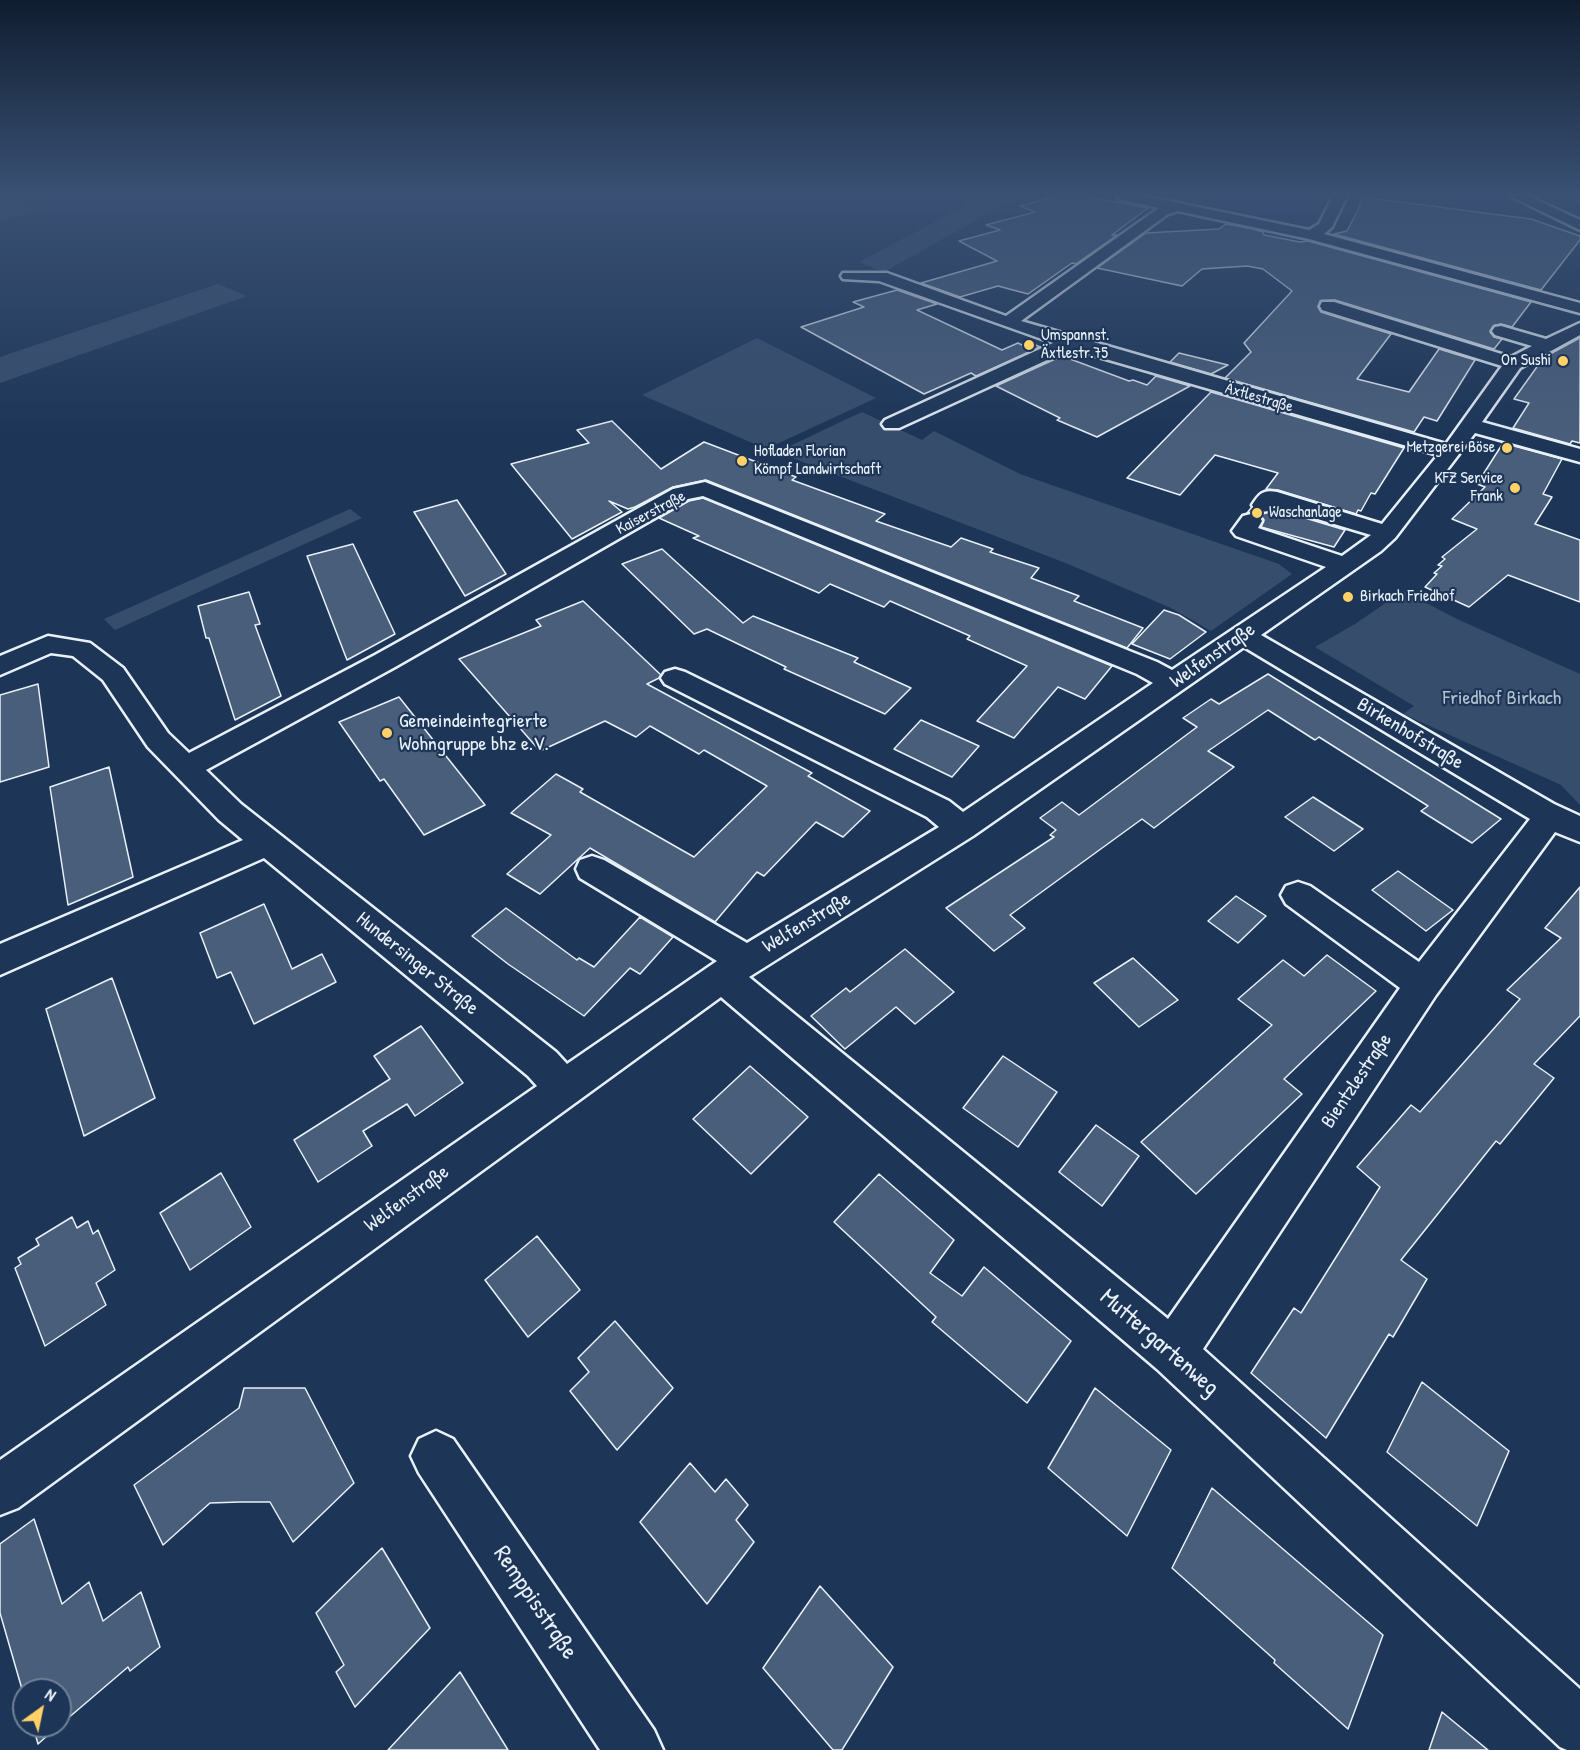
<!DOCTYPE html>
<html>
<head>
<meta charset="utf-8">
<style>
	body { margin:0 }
	#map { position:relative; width:1580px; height:1750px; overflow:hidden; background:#1d3557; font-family:"Patrick Hand",sans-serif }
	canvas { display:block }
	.north { position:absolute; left:12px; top:1678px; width:60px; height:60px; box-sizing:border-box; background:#1d3557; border:2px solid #6e8097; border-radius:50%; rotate:33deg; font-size:16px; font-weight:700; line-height:24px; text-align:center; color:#e8f1f8 }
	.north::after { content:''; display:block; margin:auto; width:21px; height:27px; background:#ffd166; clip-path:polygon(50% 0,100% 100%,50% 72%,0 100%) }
</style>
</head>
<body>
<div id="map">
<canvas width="1580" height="1750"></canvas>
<div class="north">N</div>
</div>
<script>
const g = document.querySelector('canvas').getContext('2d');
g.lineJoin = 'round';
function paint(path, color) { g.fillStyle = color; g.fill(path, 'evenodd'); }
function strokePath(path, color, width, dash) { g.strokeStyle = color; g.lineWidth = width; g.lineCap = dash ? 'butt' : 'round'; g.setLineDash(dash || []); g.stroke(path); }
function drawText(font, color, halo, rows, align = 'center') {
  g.font = font + ' "Patrick Hand",sans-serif'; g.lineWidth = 4.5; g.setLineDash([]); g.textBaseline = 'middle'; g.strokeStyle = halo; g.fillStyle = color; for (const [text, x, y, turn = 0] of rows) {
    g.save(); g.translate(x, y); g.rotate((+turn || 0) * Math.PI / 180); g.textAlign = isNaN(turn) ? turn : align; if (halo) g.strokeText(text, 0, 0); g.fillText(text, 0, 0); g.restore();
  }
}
const green = new Path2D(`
	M0,196H7L40,210L0,221Z
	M983,196H1019L884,272L859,262Z
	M218,284L247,296L0,383V357Z
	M757,338L876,398L766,449L642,395Z
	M862,412L922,440L934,431L1020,474L1279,564L1292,574L1211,631L1171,608L1068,564L777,452Z
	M350,509L362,518L115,630L104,619Z
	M1403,591L1457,619L1580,674V805L1561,785L1403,714L1414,706L1315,647L1355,624Z`);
const building = new Path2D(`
	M1059,196H1084L1148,208L1112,235H1117L1076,264L1072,263L1028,294L998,286L960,297L921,283L997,261L959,241L1000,230L986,225L1035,212L1020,206Z
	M1362,197L1531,219L1580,236V240L1541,290L1334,234L1347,231L1359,208Z
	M1226,224L1253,229L1263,232L1264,235L1300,242L1308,241L1531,302L1512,327L1501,324L1493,326L1490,332L1494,337L1502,339L1494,349L1335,300L1320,301L1318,307L1321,312L1391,334L1357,379L1409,392L1439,349L1475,360L1437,421L1424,417L1414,432L1225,378L1251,352L1244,343L1292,291L1263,269L1247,266L1202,269L1182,286L1097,268L1146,233L1219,229Z
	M897,290L937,304L917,310L1002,350L1018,343L1022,345L1029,342L1040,347L976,376L971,373L924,394L801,327L864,307L853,302Z
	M1580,338V443L1572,441L1570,444L1513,428L1529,403L1514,399L1539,364H1537L1539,360Z
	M1179,353L1228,365L1211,374L1170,362Z
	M1062,356L1129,381L1133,380L1147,385L1156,376L1190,386L1097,437L1057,420L1060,418L996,386Z
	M1211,392L1404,448L1375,494L1371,493L1361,511L1358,510L1356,514L1278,490L1266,489L1278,473L1215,455L1180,495L1127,478Z
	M612,421L661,469L704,442L796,477L792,480L885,514L876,521L951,547L961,538L993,549L990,552L1039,568L1031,578L1079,596L1074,601L1143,628L1127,648L706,480L673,487L635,507L628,509L609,501L622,512L572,539L511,464L589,443L577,430Z
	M1503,443L1562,459L1543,494L1552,497L1535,524L1580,540V602L1508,575L1469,607L1425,587L1437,574L1434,573L1442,566L1438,565L1445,559L1442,557L1477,529L1452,519L1485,487L1477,484Z
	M703,498L1112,666L1085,699L1058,687L1014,738L977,721L1027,666L967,639L970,636L890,601L884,607L830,584L819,593L693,538L699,536L659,518L689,501Z
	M457,500L506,574L465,596L414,512Z
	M1251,508L1254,512L1263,514L1275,509L1345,530L1334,547L1261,527L1264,520L1260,514L1247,513Z
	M353,544L395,634L347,660L307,556Z
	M662,549L743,623L753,616L858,658L854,662L911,688L885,714L784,669L786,667L707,629L694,634L622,564Z
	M249,592L260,624L255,625L281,696L235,720L209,638H206L198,606Z
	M583,601L661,675L659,678L647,684L812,773L808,776L870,811L843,837L816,822L764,876L757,872L715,922L590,848L540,894L507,874L551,835L511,813L556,774L583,789L580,792L694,857L767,786L704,750L699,754L650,726L636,737L605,721L540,751L459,659L541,626L536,620Z
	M1164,610L1179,615L1206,632L1170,659L1132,644Z
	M1268,674L1501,819L1472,843L1421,811L1428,806L1319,737L1315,740L1268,710L1208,751L1234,767L1154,828L1142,819L1010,915L1025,928L994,951L946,908L1054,837L1050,835L1056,830L1040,818L1062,802L1079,815L1197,727L1183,718L1211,699L1219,704Z
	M38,684L49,767L0,782V695Z
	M399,697L485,805L424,835L384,779L380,781L339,722Z
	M921,720L979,746L952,777L894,749Z
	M109,767L133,877L68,905L50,787Z
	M1313,797L1363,829L1334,851L1285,817Z
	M1398,871L1453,910L1426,931L1372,890Z
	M1580,887V1016L1534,1064L1554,1078L1500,1144L1496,1141L1401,1260L1427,1279L1393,1337L1389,1334L1326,1438L1251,1373L1294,1308L1301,1313L1380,1187L1357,1167L1411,1105L1420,1112L1520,999L1507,990L1561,938L1545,928Z
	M1236,896L1266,916L1238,943L1208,921Z
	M264,904L292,969L322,954L336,982L254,1024L231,972L217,978L200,933Z
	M506,908L577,960L579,958L594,967L640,917L673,937L640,974L630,968L584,1016L508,964L472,936Z
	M905,949L954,992L915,1024L896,1007L845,1049L811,1016L846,988L850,992Z
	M1327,955L1376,991L1284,1079L1302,1094L1196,1194L1141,1142L1272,1025L1238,999L1283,960L1304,976Z
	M1133,958L1178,1000L1139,1027L1094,983Z
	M112,978L155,1098L84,1136L46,1009Z
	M421,1026L463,1083L415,1116L407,1104L363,1131L372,1146L318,1182L294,1140L390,1079L374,1056Z
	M1003,1056L1057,1092L1018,1147L963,1108Z
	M750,1066L808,1117L751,1174L693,1119Z
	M1096,1125L1139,1156L1102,1206L1059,1172Z
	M221,1173L251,1227L190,1270L160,1213Z
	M879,1174L954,1240L930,1273L962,1296L984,1267L1071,1341L1027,1403L932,1322L936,1317L834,1222Z
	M72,1217L77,1228L88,1221L93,1234L98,1230L115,1270L96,1283L106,1305L45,1346L15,1268L21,1264L18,1258L39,1245L36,1239Z
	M537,1236L580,1290L528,1337L485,1280Z
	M615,1321L673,1388L617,1450L570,1391L589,1372L578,1358Z
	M1422,1382L1509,1451L1477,1526L1387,1452Z
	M244,1388H305L354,1483L293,1542L270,1502H240L210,1503L163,1545L134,1485L239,1408Z
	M1095,1388L1171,1450L1127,1536L1048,1468Z
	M690,1463L715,1492L726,1479L748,1505L736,1520L754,1542L707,1604L640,1522Z
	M1212,1488L1383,1635L1348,1729L1274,1663L1275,1660L1172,1568Z
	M34,1519L62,1604L89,1582L103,1621L141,1592L160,1647L130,1671L128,1667L60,1725V1690H24V1696L0,1613V1544Z
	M382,1548L430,1628L355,1707L336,1672L344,1665L316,1613Z
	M820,1586L893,1667L842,1750H833L763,1668Z
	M460,1672L508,1750H388Z
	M1442,1712L1488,1750H1429Z
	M33,1726H58L38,1744Z`);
const minor = new Path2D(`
	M1117,196H1144L1309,230L1319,224L1333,196H1347L1332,227L1324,234L1580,303V313L1309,239L1178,211L1168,214L1021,321L1446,444L1502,366L1322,310L1320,306L1322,302H1334L1511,357L1532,346L1495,335L1492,331L1495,327L1501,326L1546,339L1580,323V335L1520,368L1482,422L1580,449V462L1475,433L1395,538L1381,551L1261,635L1554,804L1580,816V842L1555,832L1436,995L1203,1349L1580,1689V1750H1567L1560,1747L1157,1369L721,997L18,1508L0,1515V1460L537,1086L528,1076L264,858L0,975V944L243,840L219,820L148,747L103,680L73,656L51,653L0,675V656L48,636L90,643L123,668L168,733L189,753L375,655L673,489L705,482L1157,662L1172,670L1326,567L1236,536L1232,531L1243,516L1251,514L1259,516L1262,521L1258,528L1342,556L1371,535L1274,506C1269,513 1263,512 1255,510L1252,505C1259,494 1263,489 1277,492L1382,524L1438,455L1071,349L899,428H885L882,424L885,420L1053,343L879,281L843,279L841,276L843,273H887L1006,316L1159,208L1119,199ZM703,496L1137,674L1153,683L963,812L949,801L685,672L675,669L665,672L661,678L665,684L927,817L939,827L747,943L604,860L592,856L580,860L576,869L580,878L717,961L567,1064L556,1052L241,804L206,770L395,667L688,499ZM1244,647L1530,819L1419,962L1310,886L1298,882L1286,886L1281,895L1286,904L1400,988L1168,1319L749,977L973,836Z
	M1510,196H1528L1580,220V230Z
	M436,1431L453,1439L654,1730L663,1750H600L419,1473L411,1456L419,1439Z`);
const markers = [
	[1029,345,6,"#ffd166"],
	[1563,361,6,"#ffd166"],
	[1507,448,6,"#ffd166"],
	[742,461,6,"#ffd166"],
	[1515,488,6,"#ffd166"],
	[1257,513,6,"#ffd166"],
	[1348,597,6,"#ffd166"],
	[387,733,6,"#ffd166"]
];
const farPoinames = [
	["Umspannst.",1041,336],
	["Äxtlestr.75",1041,354],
	["On Sushi",1551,361,"right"],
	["Metzgerei Böse",1495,448,"right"],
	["Hofladen Florian",754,452],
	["Kömpf Landwirtschaft",754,470],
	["KFZ Service",1503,479,"right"],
	["Frank",1503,497,"right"],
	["Waschanlage",1269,513],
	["Birkach Friedhof",1360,597]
];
const farStreetnames = [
	["Äxtlestraße",1259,398,16],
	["Kaiserstraße",651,513,-28]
];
const streetNames = [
	["Welfenstraße",1213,656,-35],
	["Birkenhofstraße",1410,734,31],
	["Welfenstraße",807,923,-31],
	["Hundersinger Straße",417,964,39],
	["Bientzlestraße",1357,1081,-56],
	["Welfenstraße",407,1199,-36]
];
const parkNames = [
	["Friedhof Birkach",1502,699]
];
const poiNames = [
	["Gemeindeintegrierte",399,722],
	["Wohngruppe bhz e.V.",399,745]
];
const nearStreetnames = [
	["Muttergartenweg",1159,1343,41],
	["Remppisstraße",535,1603,56]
];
paint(green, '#374d6c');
paint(building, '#495e7a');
strokePath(building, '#e8f1f8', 1.5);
strokePath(minor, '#e8f1f8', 5);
paint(minor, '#1d3557');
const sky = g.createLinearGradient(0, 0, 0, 441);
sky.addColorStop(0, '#101d30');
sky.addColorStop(0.44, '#3a5174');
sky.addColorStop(1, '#3a517400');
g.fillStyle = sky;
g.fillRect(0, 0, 1580, 441);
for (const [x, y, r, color] of markers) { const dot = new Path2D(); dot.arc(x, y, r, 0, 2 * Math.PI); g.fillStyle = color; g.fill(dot); strokePath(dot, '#1d3557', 2); }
drawText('16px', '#e8f1f8', '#1d3557', farPoinames, 'left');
drawText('16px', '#e8f1f8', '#1d3557', farStreetnames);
drawText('20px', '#e8f1f8', '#1d3557', streetNames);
drawText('20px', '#b3c0ce', '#1d3557', parkNames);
drawText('20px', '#e8f1f8', '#1d3557', poiNames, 'left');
drawText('24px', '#e8f1f8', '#1d3557', nearStreetnames);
</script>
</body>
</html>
